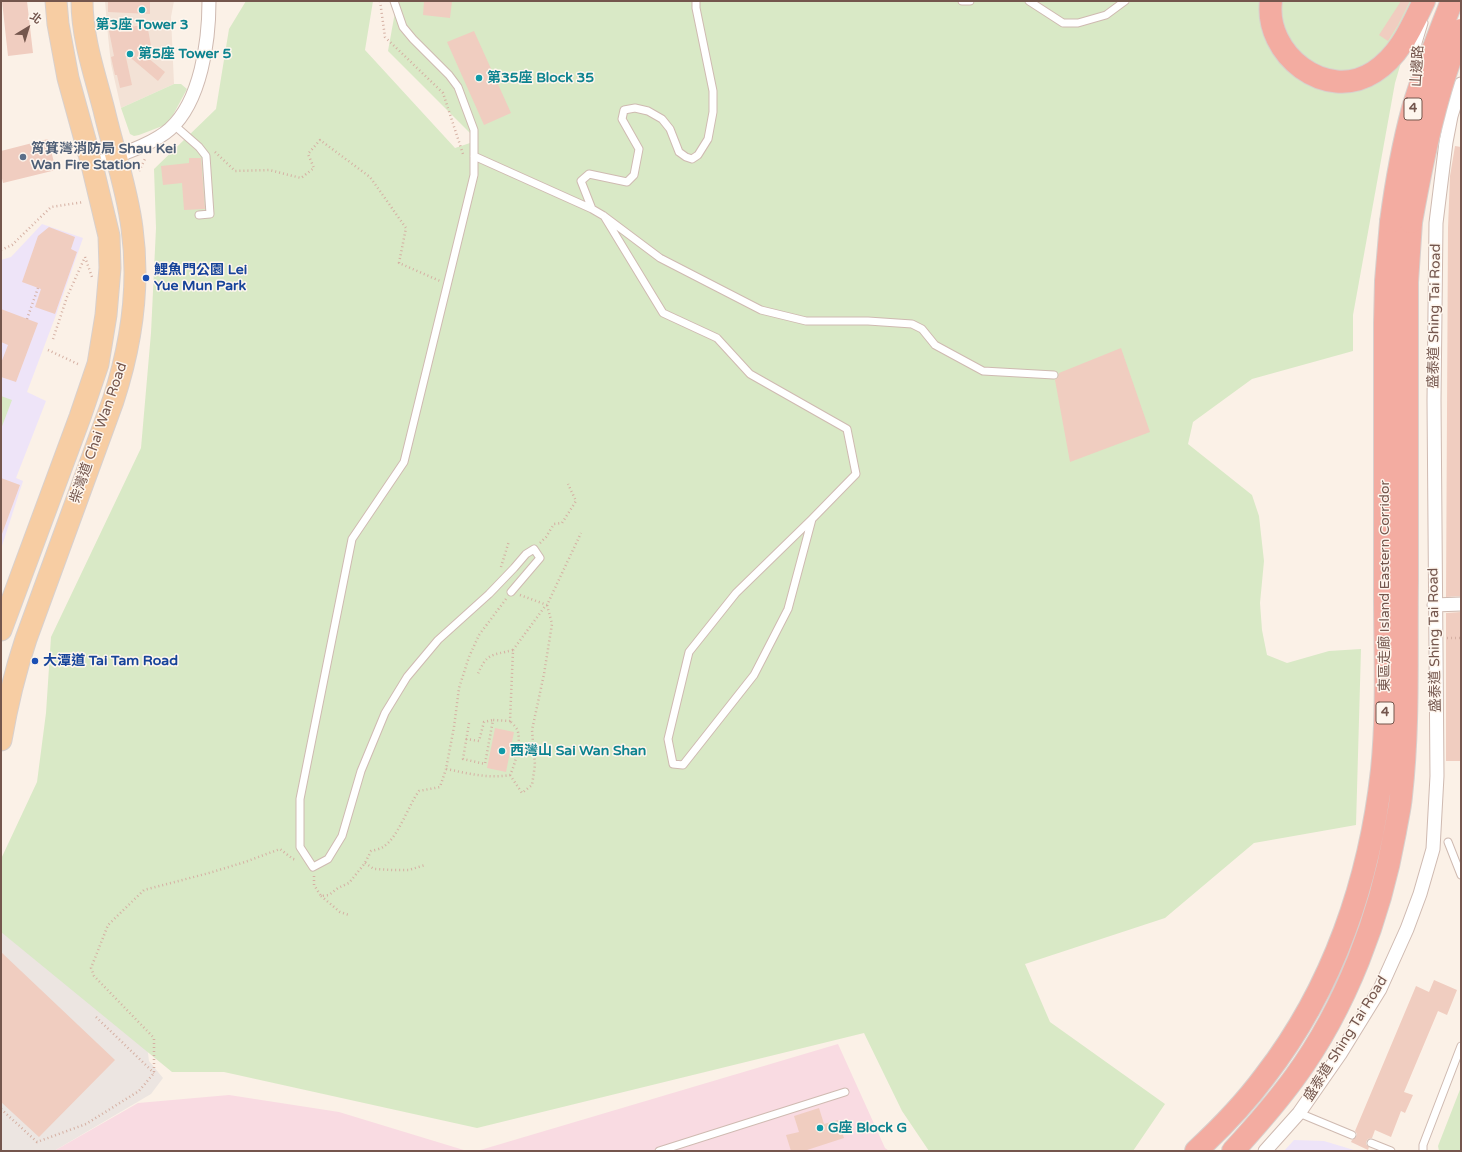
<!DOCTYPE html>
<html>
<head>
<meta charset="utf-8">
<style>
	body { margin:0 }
	#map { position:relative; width:1462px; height:1152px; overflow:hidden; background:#fbf1e7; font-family:"Varela Round","Noto Sans TC",sans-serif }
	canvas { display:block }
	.frame { position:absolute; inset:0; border:2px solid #74564d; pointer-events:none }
	.north { position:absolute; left:8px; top:8px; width:40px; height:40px; -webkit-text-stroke:3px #fef6ee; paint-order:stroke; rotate:38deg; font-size:11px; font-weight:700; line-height:16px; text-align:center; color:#74564d }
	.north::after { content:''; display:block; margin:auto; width:14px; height:18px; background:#74564d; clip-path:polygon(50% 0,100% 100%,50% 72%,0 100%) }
</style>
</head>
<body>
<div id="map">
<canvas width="1462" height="1152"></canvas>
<div class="frame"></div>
<div class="north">北</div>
</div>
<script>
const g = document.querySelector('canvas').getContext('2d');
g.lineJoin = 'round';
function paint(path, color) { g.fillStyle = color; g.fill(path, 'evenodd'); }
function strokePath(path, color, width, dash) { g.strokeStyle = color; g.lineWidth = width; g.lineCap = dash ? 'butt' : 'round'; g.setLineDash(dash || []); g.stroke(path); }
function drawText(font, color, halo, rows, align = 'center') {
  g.font = font + ' "Varela Round","Noto Sans TC",sans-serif'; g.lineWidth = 3; g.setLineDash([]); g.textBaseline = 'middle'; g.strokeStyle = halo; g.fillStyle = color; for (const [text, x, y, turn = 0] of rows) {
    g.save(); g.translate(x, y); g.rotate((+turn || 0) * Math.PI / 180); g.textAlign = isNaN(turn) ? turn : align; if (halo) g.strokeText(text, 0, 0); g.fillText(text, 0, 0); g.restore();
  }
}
const residential = new Path2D(`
	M105,1H174L171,17L174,84L121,108L111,64L108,36Z`);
const industrial = new Path2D(`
	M1,920L147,1045L149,1061L163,1078L151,1094L54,1151H1Z`);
const education = new Path2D(`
	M42,224L83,238L56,315L27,392L46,401L16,478L23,481L1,549V260L11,257Z
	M1294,1140L1324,1141L1357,1151H1284Z`);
const medical = new Path2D(`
	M838,1044L885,1148L889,1151H477Z
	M229,1095L339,1112L467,1151H54L138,1103Z`);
const green = new Path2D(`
	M246,1H373L365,50L455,148L476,141L474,137L388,51L397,1H1419L1395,83L1353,315V351L1252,379L1193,422L1188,444L1252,495L1259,516L1264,561L1260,603L1262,630L1267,655L1287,663L1329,651L1361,649L1356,825L1254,843L1165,918L1025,964L1050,1022L1165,1104L1133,1151H929L902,1111L864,1033L477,1128L224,1072H172L1,932V859L37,782L46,713L51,637L141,448L151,333L156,228L154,169L216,109L229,29Z
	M174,84H181L187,89L173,115L165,125L139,135L134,136L130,134L121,108Z
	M1,396L12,400L1,429Z
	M1461,1087V1151H1439L1438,1146Z`);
const building = new Path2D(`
	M2,1H27L33,53L8,56Z
	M108,1H150V14L108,12Z
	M424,1H452L450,18L423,15Z
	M1401,1H1410L1398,25L1388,41L1379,35Z
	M147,24L152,51L142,53L165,72L158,81L125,53L132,85L120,88L117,75H115L111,57L114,56L109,31Z
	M474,31L511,113L484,125L447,42Z
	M48,139L56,170L3,183L1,174V151Z
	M1455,146L1461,147V596L1446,597L1448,228L1450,176Z
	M189,158H201L205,209L184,210L182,183L163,185L161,166L189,163Z
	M49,227L75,237L71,249L77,252L55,314L35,307L41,289L22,282L38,236Z
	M1,309L38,323L16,382L1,377V363L8,345L1,342Z
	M1121,348L1150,432L1070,462L1055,380L1058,377L1059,373Z
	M1,478L20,485L2,534H1Z
	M1461,612V761H1446V613Z
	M495,728L514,732L506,772L487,768Z
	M1,952L115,1060L39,1137L1,1102Z
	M1434,980L1457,990L1447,1015L1438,1011L1404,1092L1413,1095L1405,1113L1401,1111L1391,1137L1375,1130L1372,1138L1368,1139L1366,1142V1144L1369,1147L1368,1150L1351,1142L1352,1140L1356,1137L1357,1134L1355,1131L1416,986L1429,992Z
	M819,1108L824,1124L838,1120L844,1138L804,1151H791L786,1135L799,1132L794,1116Z`);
const path = new Path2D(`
	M380,1L385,37L443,93L463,154
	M215,152L235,171L269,170L301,178L314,168L308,154L320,140L370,177L406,228L399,263L440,281
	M139,171L145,159
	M1,250L12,245L51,207L84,202
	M85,257L92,277
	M27,319L38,288
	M53,339L67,297L85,257
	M48,350L80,365
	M540,543L546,537L554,524L562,523L576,501L568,484
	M501,567L509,541
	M520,595L547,605L581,533
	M506,599L479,635L469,657L459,688L454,727L446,769C467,773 488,779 510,775C515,765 522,740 517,729C515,726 512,723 510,721
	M1447,638H1461
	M513,650L546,605
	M469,723L463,759L485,764L493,720L510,721L513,650C491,656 487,652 477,676
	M466,739L479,741L484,722L493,720
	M510,775L522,793L532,785L535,765L532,730L544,674L552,624L547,605
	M365,863L374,869L393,870H409L425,865
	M314,876V885L321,896L329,895L338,888L349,883L365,863L371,851C375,850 380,849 383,847C398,838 408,806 419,791L440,787L446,769
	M321,896L340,912L349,915
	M96,1017L154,1073
	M1,1109L37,1142L86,1124L139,1091L154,1073V1038L94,976L91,968L108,925L144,890L209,873L245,862L280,849L293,859L297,860`);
const lane = new Path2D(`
	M394,1L403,27L413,39L449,75L458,87L474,130V175L404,462L352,539L300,799V847L313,867L328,859L342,836L361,771L385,713L407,677L438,640L489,594L514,568L526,554L534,549L540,558L511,592
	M962,1H970
	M1029,1L1063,23H1078L1106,15L1125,1
	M1416,71L1418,43L1424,23
	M174,125L199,147L206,156L210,214L199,215
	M474,156L592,209L604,216L660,258L761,310L806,321H868L912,324L922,329L935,345L983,371L1054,375
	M592,209L581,181L589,174L627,182L634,175L639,149L622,119L624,110L635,108L648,111L662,119L670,129L679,152L686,157L692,159L698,155L708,139L713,112V91L696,8V1
	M604,216L663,313L717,338L750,374L847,429L856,474L812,519L788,609L754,675L683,765L673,764L668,739L689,652L736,593L812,519
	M1448,842L1461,875
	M1299,1113L1352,1135
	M1371,1143L1391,1151
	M659,1151L845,1092
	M1423,1151V1145L1461,1046`);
const street = new Path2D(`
	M92,165C115,156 151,146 170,129C201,101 209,41 209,1
	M1434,605L1461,604
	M1265,1151L1299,1113L1340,1054L1380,989L1407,929L1420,894L1433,849L1437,776L1434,400L1436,223L1446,142L1451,116L1461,84`);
const primary = new Path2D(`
	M1,630L80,417L98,364L106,315L110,268L109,236L92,165L68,78L58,24L56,1
	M1,740C7,705 15,672 26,639L113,401C131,346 140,286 132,228C127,188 113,149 104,110C95,75 82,38 82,1`);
const highway = new Path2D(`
	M1271,1C1264,54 1326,103 1374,72C1400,55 1411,28 1424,1
	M1196,1151C1221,1128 1245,1103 1265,1076C1333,988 1370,880 1382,770C1388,711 1385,652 1385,593C1385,503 1385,413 1385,323L1386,281L1391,222
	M1233,1151C1255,1127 1276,1103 1295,1077C1346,1007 1380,917 1395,832C1397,820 1400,808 1401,796C1409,725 1406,652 1407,580C1407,481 1407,381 1407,282L1411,222`);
const highwayBridge = new Path2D(`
	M1391,222C1396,184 1403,145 1413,108C1424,71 1438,36 1452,1
	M1411,222C1423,156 1436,92 1461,30`);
const markers = [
	[142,10,4,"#0f9aa8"],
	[130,54,4,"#0f9aa8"],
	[479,78,4,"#0f9aa8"],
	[23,157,4,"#5c6f8a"],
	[146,278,4,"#1a4fb4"],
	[35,661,4,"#1a4fb4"],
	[502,751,4,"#0f9aa8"],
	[820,1128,4,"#0f9aa8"]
];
const shields = [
	[1413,109,18],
	[1385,713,18]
];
const shieldNames = [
	["4",1413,109],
	["4",1385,713]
];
const cultureNames = [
	["第3座 Tower 3",142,25,"center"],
	["第5座 Tower 5",138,54],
	["第35座 Block 35",487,78],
	["西灣山 Sai Wan Shan",510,751],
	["G座 Block G",828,1128]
];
const streetNames = [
	["山邊路",1418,66,-87],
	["盛泰道 Shing Tai Road",1435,316,-89],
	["柴灣道 Chai Wan Road",99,433,-71],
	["東區走廊 Island Eastern Corridor",1385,586,-90],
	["盛泰道 Shing Tai Road",1435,640,-91],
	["盛泰道 Shing Tai Road",1346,1039,-58]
];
const serviceNames = [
	["筲箕灣消防局 Shau Kei",31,149],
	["Wan Fire Station",31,165]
];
const transitNames = [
	["鯉魚門公園 Lei",154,270],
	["Yue Mun Park",154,286],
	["大潭道 Tai Tam Road",43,661]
];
paint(residential, '#f3e2d6');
paint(industrial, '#ece5e1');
paint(education, '#eee4f8');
paint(medical, '#f9dbe2');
paint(green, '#d9e9c6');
paint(building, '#f0cdc0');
strokePath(lane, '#cfbab1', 9);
strokePath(street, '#cfbab1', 15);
strokePath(primary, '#d8d0cd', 23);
strokePath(highway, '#d8d0cd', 24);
strokePath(path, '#d5b0a3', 2.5, [1, 3]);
strokePath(lane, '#fff', 7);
strokePath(street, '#fff', 13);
strokePath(primary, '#f7cda3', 21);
strokePath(highway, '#f3aca1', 22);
strokePath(highwayBridge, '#d8d0cd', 24, []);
strokePath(highwayBridge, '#f3aca1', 22);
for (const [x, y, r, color] of markers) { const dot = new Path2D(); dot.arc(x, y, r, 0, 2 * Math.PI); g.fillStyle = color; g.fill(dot); strokePath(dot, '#fef6ee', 1.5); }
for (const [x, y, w] of shields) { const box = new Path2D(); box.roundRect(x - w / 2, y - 11, w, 22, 3); g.fillStyle = '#fef6ee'; g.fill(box); strokePath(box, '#74564d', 1); }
drawText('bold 13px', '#74564d', null, shieldNames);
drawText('bold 14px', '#0d838f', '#fef6ee', cultureNames, 'left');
drawText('14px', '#74564d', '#fef6ee', streetNames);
drawText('bold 14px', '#4e5e75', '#fef6ee', serviceNames, 'left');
drawText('bold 14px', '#164399', '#fef6ee', transitNames, 'left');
</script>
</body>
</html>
